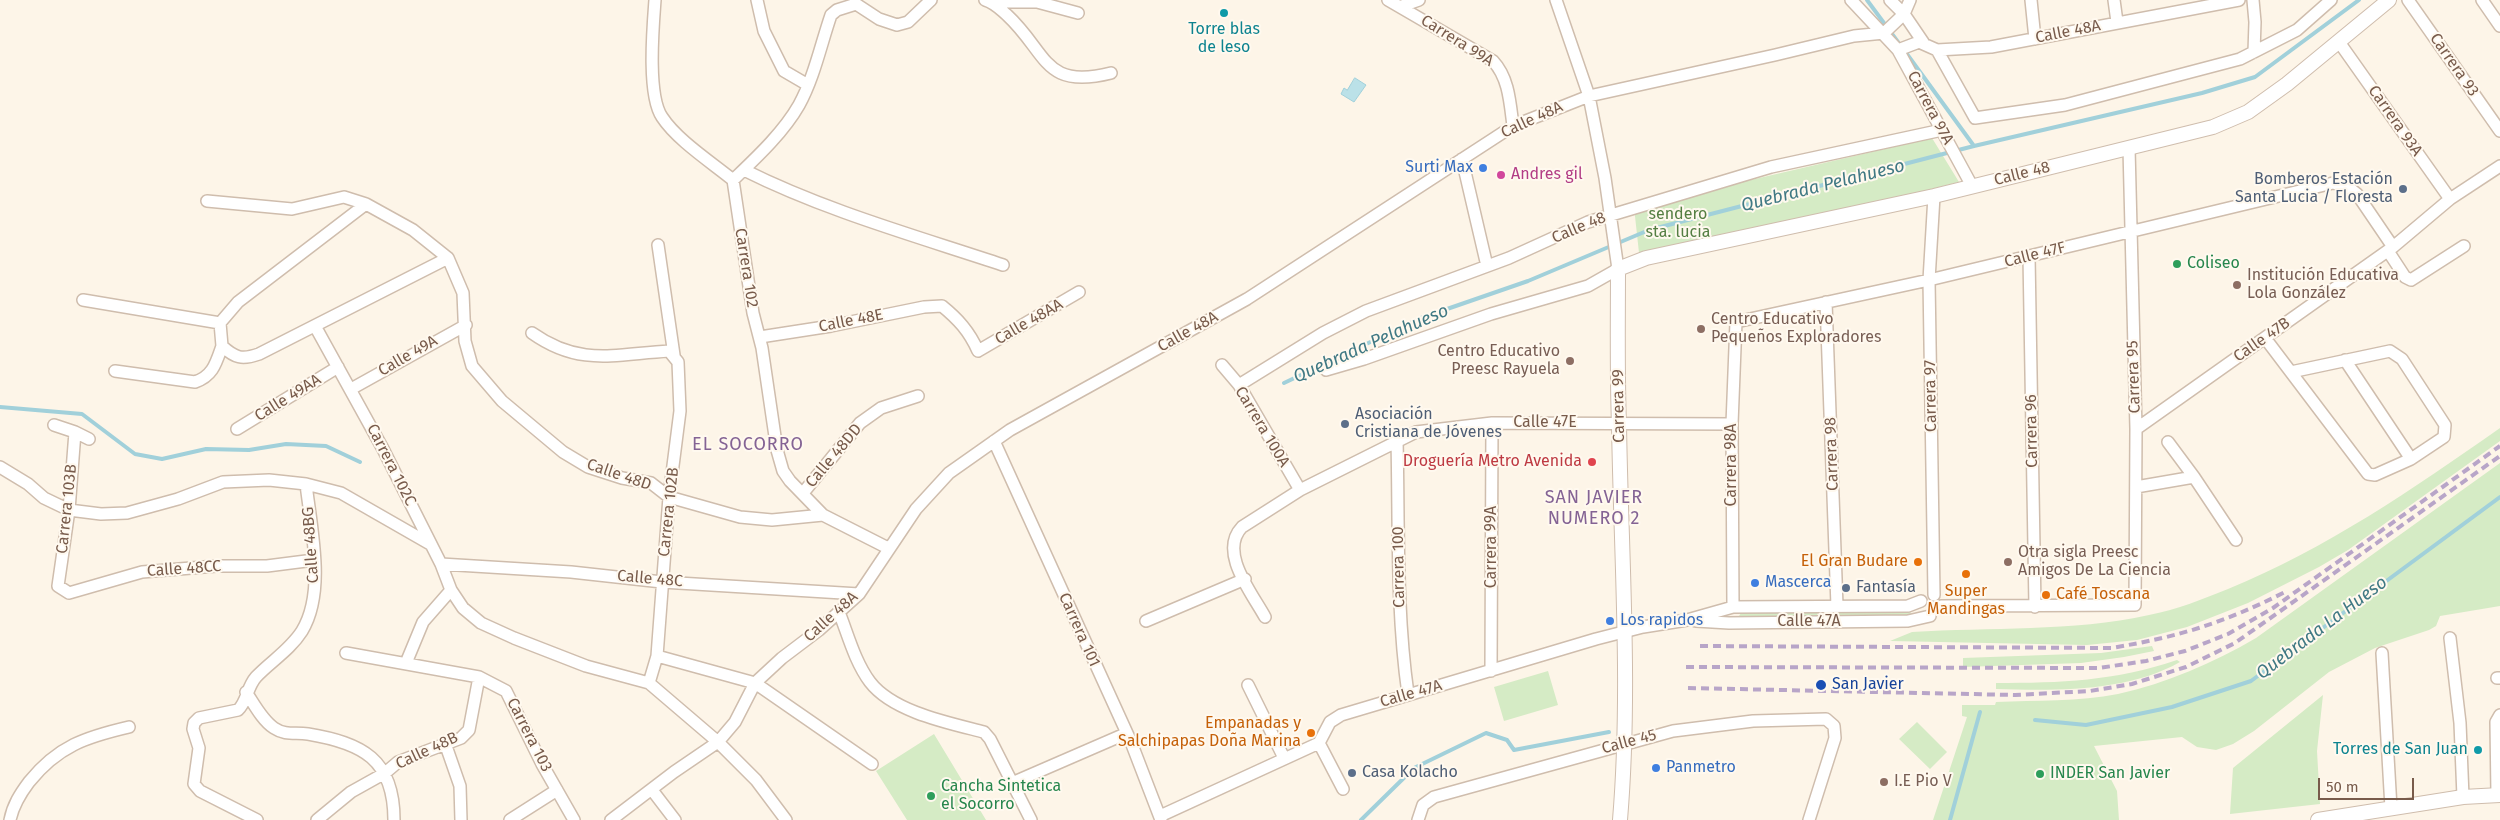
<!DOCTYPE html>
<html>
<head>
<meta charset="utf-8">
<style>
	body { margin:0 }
	#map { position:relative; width:2500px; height:820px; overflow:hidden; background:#fdf5e8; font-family:"Fira Sans",sans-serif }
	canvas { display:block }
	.scale { position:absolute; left:2318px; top:778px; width:96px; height:22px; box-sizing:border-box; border:2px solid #785b4b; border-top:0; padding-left:6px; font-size:15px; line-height:18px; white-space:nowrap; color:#785b4b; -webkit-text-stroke:4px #fff9ef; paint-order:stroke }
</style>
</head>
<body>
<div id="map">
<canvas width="2500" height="820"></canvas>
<div class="scale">50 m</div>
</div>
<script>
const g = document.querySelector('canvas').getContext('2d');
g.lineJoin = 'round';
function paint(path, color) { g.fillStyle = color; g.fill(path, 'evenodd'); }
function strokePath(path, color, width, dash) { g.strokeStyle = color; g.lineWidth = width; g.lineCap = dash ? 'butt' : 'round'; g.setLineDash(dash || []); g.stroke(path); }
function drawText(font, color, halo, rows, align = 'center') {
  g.font = font + ' "Fira Sans",sans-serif'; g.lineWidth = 4; g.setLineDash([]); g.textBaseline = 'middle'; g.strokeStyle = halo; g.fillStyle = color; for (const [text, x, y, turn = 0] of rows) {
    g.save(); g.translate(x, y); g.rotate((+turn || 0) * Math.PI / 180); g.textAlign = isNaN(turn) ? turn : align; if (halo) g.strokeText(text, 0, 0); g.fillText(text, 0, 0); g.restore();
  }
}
const green = new Path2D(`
	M1932,138L1959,182L1640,262L1634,207Z
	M2500,428V441L2348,550L2319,567L2248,603L2187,627L2137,640L2087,645L1890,641L1912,632C1990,627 2072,632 2149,615C2176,610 2203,599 2228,589C2326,549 2413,489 2500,428Z
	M2500,463V606L2440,616L2436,626L2429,630L2375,648L2329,672L2254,731L2233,744L2216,750L2197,747L2182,737L2094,746L2117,791L2119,820H1933L1967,717L1962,716V705H1995L1996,702C2036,700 2079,702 2118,694C2167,683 2213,663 2256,638Z
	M1909,611L1911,613L1909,616H1826V613Z
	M1818,612L1817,616H1739L1741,613Z
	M2152,646L2154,651L2124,657L2081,663L1963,667V658L2101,653Z
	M2177,660L2180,662C2127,692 2055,691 1996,689V683C2061,683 2115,681 2177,660Z
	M1548,671L1558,705L1504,721L1494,687Z
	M2323,695L2317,751L2320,804L2230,814L2233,768Z
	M1917,722L1947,752L1930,769L1899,739Z
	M934,734L986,820H907L876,771Z`);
const water = new Path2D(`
	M1355,78L1366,85L1354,102L1341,94L1344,88L1347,90Z`);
const stream = new Path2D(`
	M1867,0L1898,42
	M1904,50L1974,146
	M1284,383L1421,318L1528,281L1649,230L1974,146L2202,93L2255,77L2359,0
	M0,407L82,414L135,454L162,459L206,449L249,450L286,444L326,446L360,462
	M2035,720L2086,725L2172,707L2251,681L2500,497
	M1361,820L1414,768L1486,733L1507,740L1514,750L1609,732
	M1950,820L1980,712`);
const minor = new Path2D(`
	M655,0C653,27 647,95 662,117C677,140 711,162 733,180
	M757,0L764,31L784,71L808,85
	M985,0C995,3 1000,9 1007,15C1048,53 1043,90 1111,73
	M1388,0L1493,61C1509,78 1510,103 1513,126
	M1851,0L1898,50L1972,186
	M1890,0L1904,14L1923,42
	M2031,0L2035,39
	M2114,0L2117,22
	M2253,0L2255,22L2254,52
	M2408,0L2500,131
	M2482,0L2500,26
	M993,2H1037L1035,0
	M1037,2L1078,13
	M1402,6L1419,0
	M1884,33L1904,14L1910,0
	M2339,42L2450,199
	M1898,50L1919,42L1937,50L1991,47L2239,0
	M1937,50L1975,118L2065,105L2240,59L2297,30L2331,0
	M1462,159L1487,266
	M744,170C826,211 916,236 1003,265
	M207,201L292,209L344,197L366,204
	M658,245L674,355
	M2393,247L2450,199L2500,166
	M2388,251L2405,277L2411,280L2464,246
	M2029,256L2035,607
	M448,258L259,354C242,360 235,358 222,346L220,323L238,302L366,204L413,230L448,258L463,293L465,341L472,366L502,401L563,452L588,467L622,478L651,483L669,497L740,517L772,520L823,515
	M83,300L220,323
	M1826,302L1837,606
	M315,326L383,449L441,564L451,590L463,608L481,623L514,638L586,666L649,683L718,742L756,780L786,820
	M532,333C580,367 615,354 669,351L678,362L680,411L669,497L657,656L649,683
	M760,337L831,326L924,307L942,306C958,319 969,331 978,351L1079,292
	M2265,338L2368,474L2375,475L2411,459L2444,437L2445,425L2402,359L2390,351L2291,372
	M2345,360L2411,459
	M1222,365L1239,385L1300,490
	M1326,370L1364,359L1491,314L1588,286L1618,269L1605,178L1589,96L1556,0
	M115,371L195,382C213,376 216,363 222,346
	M1239,385L1323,333L1366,311L1509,258L1588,222L1771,167L1942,130
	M351,389L466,325
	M54,425L75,432L89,439
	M237,429L338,367
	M75,432L69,510L58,586L69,593L142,572L216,566H267L314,560
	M1397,440C1399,525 1396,610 1408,694
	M994,441L1131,742L1161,820
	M2168,442L2194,477
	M0,467L28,484L44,498L69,510L101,514L127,513L178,499L223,482L269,480L306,484L341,493L430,544
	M2136,487L2194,477L2236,540
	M803,493L860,423L881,408L918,396
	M888,548L823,515L790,481L783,471L777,450L762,348L753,313L733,180C756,158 783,133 799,105C814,78 821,44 831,15L837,10L856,4L879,19L897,25L908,22L931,0
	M441,564L571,572L662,582L859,594
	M1934,595L1929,280L1934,196
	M1941,606L2135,605L2136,429L2129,148
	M1733,607L1732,424L1736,322L1929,280L2333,183L2347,186L2357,194L2393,247L2136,429
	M839,612C848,635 855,662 870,682C893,712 949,723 984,732L990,739L1031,820
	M1265,617C1252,593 1218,552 1242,527L1300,490L1416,432L1492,423L1732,424
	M1146,621L1245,579
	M1696,621L1729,623L1908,621L1930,616
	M2450,638L2460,723L2463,797
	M346,653L479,677L506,691L542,764L574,820
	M2382,653L2391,808
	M657,656L755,683L872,764
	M406,663L423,622L451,590
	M1491,671L1492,423
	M2497,678H2500
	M1248,685L1284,758
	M246,692C254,704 262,720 274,728C286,736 295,732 308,734C362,743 394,759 394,820
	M445,743L460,786L461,820
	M1319,743L1343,789
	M1012,783L1125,734
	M652,790L675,820
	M2497,795L2496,722L2500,715
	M1160,816L1319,743L1330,722L1341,715L1596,639L1643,627L1687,620L1733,607L1908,606L1921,601
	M10,820C13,805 20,794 29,782C58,746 86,737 129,727
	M257,820L200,791L194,784L199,748L193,729L194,723L199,718L238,710C247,702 247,687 256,677C270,662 290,650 302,631C326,592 311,528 306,484
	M317,820L351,792L385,773L398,762L461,738L469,730L479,677
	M510,820L557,790
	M611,820L674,772L718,742L735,722L755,683L782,658L819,630L859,594L916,509L949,473L1010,430L1247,299L1513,126L1589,96L1775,55L1854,36L1884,33
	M1418,820L1423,805L1434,797L1673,731L1753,721L1826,719L1834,726L1835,738L1809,820`);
const tertiary = new Path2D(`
	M1620,820C1631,688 1621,556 1619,424C1617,372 1618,320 1618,269L1646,258L1934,196L2213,127L2248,112L2287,84L2389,0
	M2318,820L2463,797L2500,795`);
const rail = new Path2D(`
	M1700,646L2111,648C2178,637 2224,623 2285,592
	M1686,667L2099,668L2146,661L2185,651L2228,634L2273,608L2500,446
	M1688,688L2015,695L2090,691L2132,684L2186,667L2235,643L2500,456`);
const markers = [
	[1224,13,5,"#0f9aa8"],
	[1483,168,5,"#3f7fe0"],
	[1501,175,5,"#d1479c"],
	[2403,189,5,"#5c6f8a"],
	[2177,264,5,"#2e9e5b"],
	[2237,285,5,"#8d6e63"],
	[1701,329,5,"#8d6e63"],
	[1570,361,5,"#8d6e63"],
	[1345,424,5,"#5c6f8a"],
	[1592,462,5,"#e0444e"],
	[1918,562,5,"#e8710a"],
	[2008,562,5,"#8d6e63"],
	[1966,574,5,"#e8710a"],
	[1755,583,5,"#3f7fe0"],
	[1846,588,5,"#5c6f8a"],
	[2046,595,5,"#e8710a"],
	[1610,621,5,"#3f7fe0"],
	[1821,685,6,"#1a4fb4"],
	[1311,733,5,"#e8710a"],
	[2478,750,5,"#0f9aa8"],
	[1656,768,5,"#3f7fe0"],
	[1352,773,5,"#5c6f8a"],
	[2040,774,5,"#2e9e5b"],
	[1884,782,5,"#8d6e63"],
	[931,796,5,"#2e9e5b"]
];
const cultureNames = [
	["Torre blas",1224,30],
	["de leso",1224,48],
	["Torres de San Juan",2468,750,"right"]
];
const streetNames = [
	["Calle 48A",2068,32,-11],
	["Carrera 99A",1457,41,32],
	["Carrera 93",2454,65,55],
	["Carrera 97A",1930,108,62],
	["Calle 48A",1532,120,-25],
	["Carrera 93A",2395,121,55],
	["Calle 48",2022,174,-14],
	["Calle 48",1579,228,-23],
	["Calle 47F",2035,255,-14],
	["Carrera 102",746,268,81],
	["Calle 48E",851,321,-11],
	["Calle 48AA",1029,322,-30],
	["Calle 48A",1188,332,-29],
	["Calle 47B",2262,340,-35],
	["Calle 49A",408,356,-30],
	["Carrera 95",2134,377,-92],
	["Carrera 97",1931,396,-91],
	["Calle 49AA",288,398,-32],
	["Carrera 99",1619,406,-91],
	["Calle 47E",1545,423],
	["Carrera 100A",1262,427,59],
	["Carrera 96",2032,431,-91],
	["Carrera 98",1832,454,-92],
	["Calle 48DD",834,456,-50],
	["Carrera 102C",391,465,63],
	["Carrera 98A",1732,465,-90],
	["Calle 48D",619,475,19],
	["Carrera 103B",67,509,-84],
	["Carrera 102B",669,512,-84],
	["Calle 48BG",311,545,-94],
	["Carrera 99A",1492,547,-90],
	["Carrera 100",1399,567,-91],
	["Calle 48CC",184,569,-4],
	["Calle 48C",650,579,5],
	["Calle 48A",831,617,-42],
	["Calle 47A",1809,622],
	["Carrera 101",1079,630,66],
	["Calle 47A",1411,694,-16],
	["Carrera 103",529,735,63],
	["Calle 45",1629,742,-15],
	["Calle 48B",427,751,-25]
];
const shopNames = [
	["Surti Max",1473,168,"right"],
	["Mascerca",1765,583],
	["Los rapidos",1620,621],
	["Panmetro",1666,768]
];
const hotelNames = [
	["Andres gil",1511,175]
];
const serviceNames = [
	["Bomberos Estación",2393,180,"right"],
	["Santa Lucia / Floresta",2393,198,"right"],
	["Asociación",1355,415],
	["Cristiana de Jóvenes",1355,433],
	["Fantasía",1856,588],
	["Casa Kolacho",1362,773]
];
const parkNames = [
	["sendero",1678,215],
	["sta. lucia",1678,233]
];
const leisureNames = [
	["Coliseo",2187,264],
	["INDER San Javier",2050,774],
	["Cancha Sintetica",941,787],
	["el Socorro",941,805]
];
const educationNames = [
	["Institución Educativa",2247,276],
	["Lola González",2247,294],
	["Centro Educativo",1711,320],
	["Pequeños Exploradores",1711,338],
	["Centro Educativo",1560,352,"right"],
	["Preesc Rayuela",1560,370,"right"],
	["Otra sigla Preesc",2018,553],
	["Amigos De La Ciencia",2018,571],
	["I.E Pio V",1894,782]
];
const healthNames = [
	["Droguería Metro Avenida",1582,462]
];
const foodNames = [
	["El Gran Budare",1908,562],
	["Super",1966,592,"center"],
	["Mandingas",1966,610,"center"],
	["Café Toscana",2056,595,"left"],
	["Empanadas y",1301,724],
	["Salchipapas Doña Marina",1301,742]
];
const transitNames = [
	["San Javier",1832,685]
];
const waterNames = [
	["Quebrada Pelahueso",1823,186,-14],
	["Quebrada Pelahueso",1371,344,-24],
	["Quebrada La Hueso",2322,628,-37]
];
const neighbourhoodNames = [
	["EL SOCORRO",748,445],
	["SAN JAVIER",1594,498],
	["NUMERO 2",1594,519]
];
paint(green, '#d5ebc5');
paint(water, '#bbe1e8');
strokePath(water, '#a1d0da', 1);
strokePath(stream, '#a1d0da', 4);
strokePath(minor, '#cfbdad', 14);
strokePath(tertiary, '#cfbdad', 16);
strokePath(minor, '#fff', 11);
strokePath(tertiary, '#fff', 14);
strokePath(rail, '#b8a5c8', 4, [8, 5]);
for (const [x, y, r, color] of markers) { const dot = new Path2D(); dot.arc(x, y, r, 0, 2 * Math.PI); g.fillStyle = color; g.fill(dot); strokePath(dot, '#fff9ef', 2); }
drawText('16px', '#0d838f', '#fff9ef', cultureNames);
drawText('16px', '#785b4b', '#fff9ef', streetNames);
drawText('16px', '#366cbe', '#fff9ef', shopNames, 'left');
drawText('16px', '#b23c85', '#fff9ef', hotelNames, 'left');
drawText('16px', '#4e5e75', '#fff9ef', serviceNames, 'left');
drawText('16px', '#547e42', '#fff9ef', parkNames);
drawText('16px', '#27864d', '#fff9ef', leisureNames, 'left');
drawText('16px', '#785e54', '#fff9ef', educationNames, 'left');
drawText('16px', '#be3a42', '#fff9ef', healthNames, 'right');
drawText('16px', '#c56008', '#fff9ef', foodNames, 'right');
drawText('16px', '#164399', '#fff9ef', transitNames, 'left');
drawText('italic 18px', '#407984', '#fff9ef', waterNames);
g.letterSpacing = '1px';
drawText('18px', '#846394', '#fff9ef', neighbourhoodNames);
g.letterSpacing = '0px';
</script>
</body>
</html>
